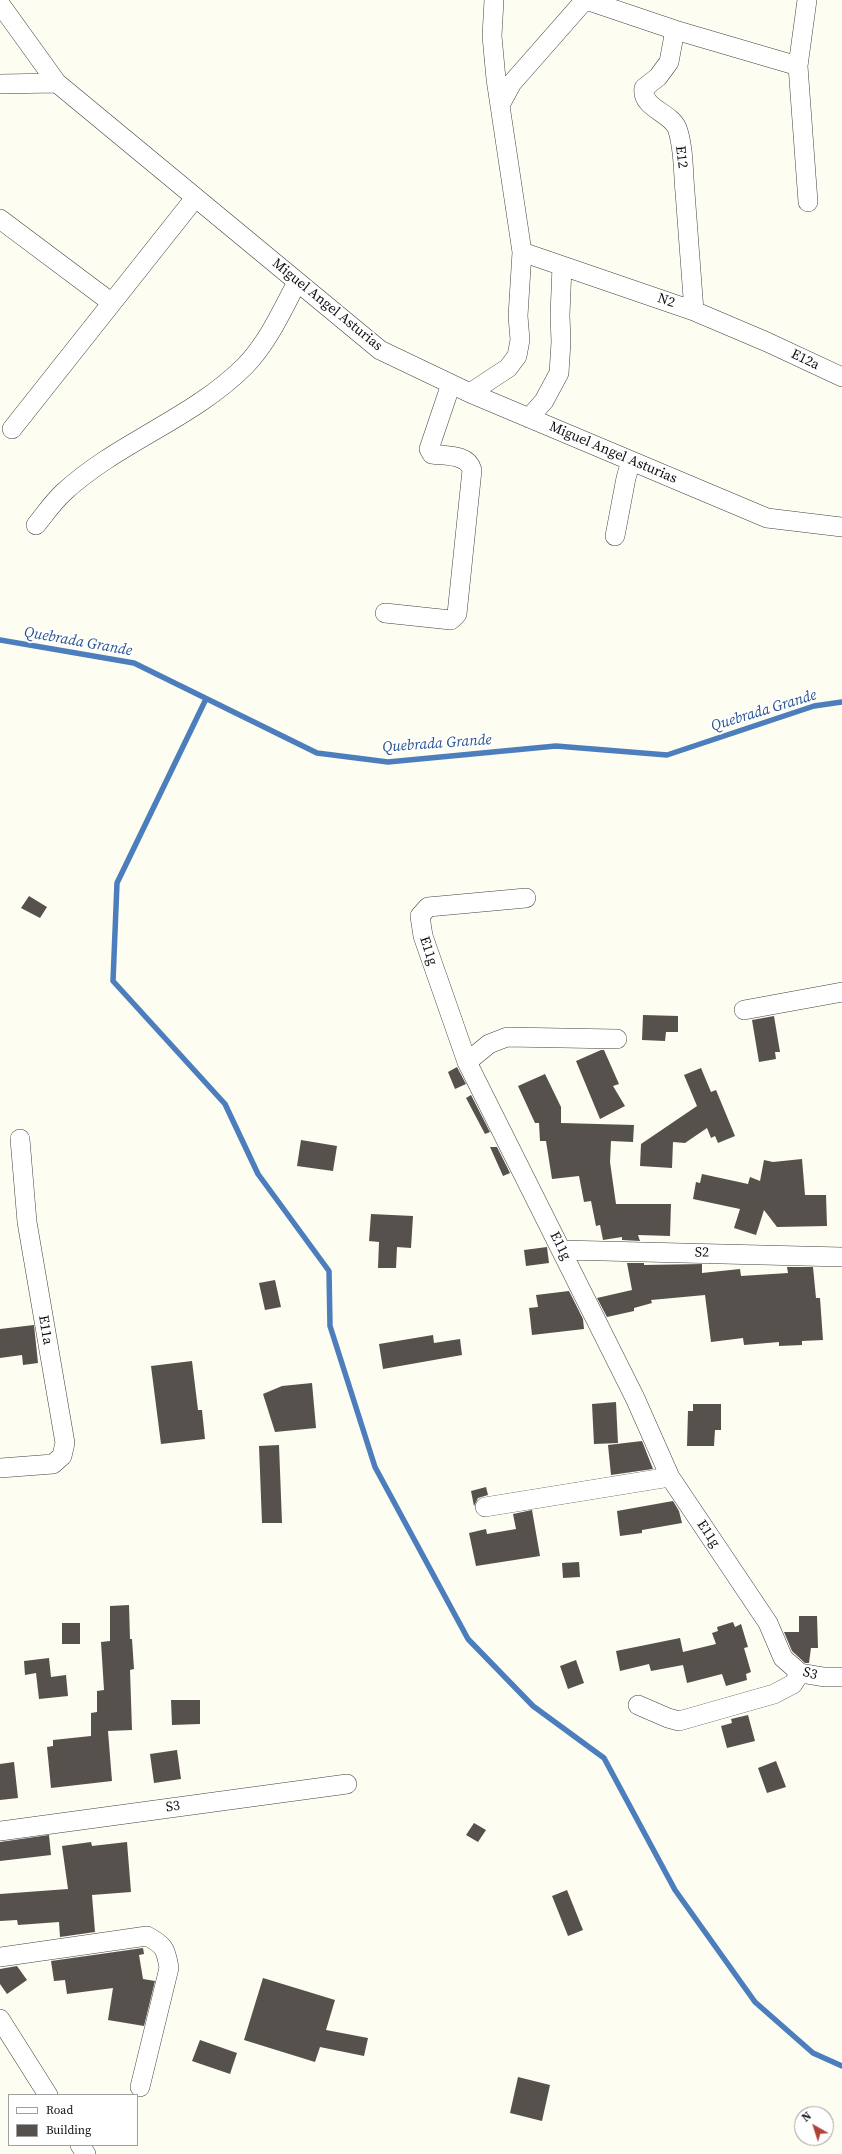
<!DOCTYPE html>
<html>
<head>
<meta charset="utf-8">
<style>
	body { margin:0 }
	#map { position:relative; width:842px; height:2154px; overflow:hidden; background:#fdfdf1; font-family:"Source Serif 4",serif }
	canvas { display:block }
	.legend { position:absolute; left:8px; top:2094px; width:130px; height:52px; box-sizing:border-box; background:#fff; border:1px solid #9f9f9f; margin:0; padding:5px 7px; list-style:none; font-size:12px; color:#0e0e0e }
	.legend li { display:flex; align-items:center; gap:8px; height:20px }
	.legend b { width:20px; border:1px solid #9f9f9f }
	.north { position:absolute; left:794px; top:2106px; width:40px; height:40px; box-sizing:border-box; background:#fff; border:1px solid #9f9f9f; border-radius:50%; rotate:321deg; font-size:11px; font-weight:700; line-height:16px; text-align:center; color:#0e0e0e }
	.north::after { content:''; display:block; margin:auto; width:14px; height:18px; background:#ad4337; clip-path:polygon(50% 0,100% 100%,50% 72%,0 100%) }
</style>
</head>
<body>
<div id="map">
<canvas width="842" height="2154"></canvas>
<ul class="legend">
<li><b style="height:5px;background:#fff"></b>Road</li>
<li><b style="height:11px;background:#56514c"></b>Building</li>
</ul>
<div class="north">N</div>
</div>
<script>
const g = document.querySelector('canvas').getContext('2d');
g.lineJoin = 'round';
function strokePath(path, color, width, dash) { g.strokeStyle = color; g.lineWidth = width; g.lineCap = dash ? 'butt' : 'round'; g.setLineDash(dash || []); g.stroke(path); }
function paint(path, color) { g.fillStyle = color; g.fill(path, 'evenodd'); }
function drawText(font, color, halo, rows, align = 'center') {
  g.font = font + ' "Source Serif 4",serif'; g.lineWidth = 4; g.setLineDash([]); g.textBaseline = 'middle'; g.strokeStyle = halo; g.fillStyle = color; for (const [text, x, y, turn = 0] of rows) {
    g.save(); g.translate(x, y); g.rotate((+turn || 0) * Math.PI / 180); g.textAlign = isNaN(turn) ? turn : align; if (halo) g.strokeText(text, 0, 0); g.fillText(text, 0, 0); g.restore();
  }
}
const stream = new Path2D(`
	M0,640L134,663L317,753L388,762L556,746L667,755L814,706L842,702
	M206,699L117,883L113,981L225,1104L258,1174L329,1271L330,1326L375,1467L468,1639L533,1706L604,1758L675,1890L755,2002L813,2053L842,2066`);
const building = new Path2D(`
	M29,896L47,907L40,918L21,908Z
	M643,1015L678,1016V1032H666L665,1041L642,1040Z
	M774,1016L780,1052H775L776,1059L759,1062L752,1020Z
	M601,1050H604L619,1084L613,1086L625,1106L600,1119L576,1061Z
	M457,1067L466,1084L455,1089L448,1072Z
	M701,1068L711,1092L716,1090L735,1136L718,1143L715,1136L711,1138L707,1128L685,1143L673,1142L672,1168L640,1166L641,1144L697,1106L684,1075Z
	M545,1074L561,1107V1123L634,1125L633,1142L611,1141L610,1162L616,1204H671L670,1236L638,1235L640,1241L622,1240V1237L603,1240L600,1225L596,1226L591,1201L584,1202L579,1176L552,1179L546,1141H540L539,1123H535L518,1086Z
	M471,1095L490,1132L485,1134L466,1098Z
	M301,1140L337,1146L333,1171L297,1166Z
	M490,1147H497L510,1173L503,1176Z
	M802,1159L805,1195H826L827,1226L777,1227L764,1210L756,1235L734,1228L740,1209L693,1199L696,1182L700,1183L702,1174L748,1184L750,1177L760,1181L764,1160L773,1162Z
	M371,1214L413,1216L411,1248L397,1247L396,1268H378L379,1242L369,1241Z
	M547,1247L549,1263L526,1266L524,1250Z
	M627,1263H644V1265L702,1264V1273L740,1269L741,1276L788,1273L787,1267H813L816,1298H820L823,1340L802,1341V1345L779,1346V1342L744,1345L743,1338L711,1342L705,1295L651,1300L652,1303L634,1308V1311L607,1317L597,1298L632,1290Z
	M275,1280L281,1307L265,1310L259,1283Z
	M569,1291L583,1319L584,1329L532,1335L529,1308L538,1307L536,1295Z
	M34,1325L38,1363L23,1365L22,1355L0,1358V1329Z
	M433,1335L434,1343L460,1339L462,1355L383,1369L379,1344Z
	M192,1361L198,1410H202L205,1439L161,1444L151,1366Z
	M312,1383L316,1428L275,1432L263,1394L282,1386Z
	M616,1402L618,1443L594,1444L592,1404Z
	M693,1404H721V1430H715L714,1446H687L688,1411H693Z
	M642,1441L653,1469L611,1475L608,1445Z
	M279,1445L282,1523H262L259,1446Z
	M486,1487L488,1495L478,1498L474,1506L471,1491Z
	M673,1501L679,1511L682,1523L642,1530V1533L620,1536L617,1511Z
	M532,1510L540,1556L476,1566L469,1533L486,1529L487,1534L516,1529L513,1514Z
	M579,1562L580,1577L563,1578L562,1563Z
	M129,1605L130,1639H132L134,1669L130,1670L132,1730L108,1731L112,1781L51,1788L47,1747L53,1746V1740L91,1736V1713L97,1712V1691L104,1690L101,1642L110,1641V1606Z
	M799,1616H817L818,1648H811L809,1663H805L792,1651L784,1632H799Z
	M733,1622L735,1627L741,1624L748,1647L744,1648L751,1672L746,1674L747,1680L726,1686L722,1674L687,1683L683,1665L651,1671L649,1664L620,1671L616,1651L680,1638L683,1652L716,1644L712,1633L718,1631L717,1627Z
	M62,1623H80V1644H62Z
	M49,1658L51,1677L66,1675L68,1696L39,1699L36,1673L25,1675L24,1661Z
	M576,1660L584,1683L568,1689L560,1666Z
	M171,1700H200V1724L172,1725Z
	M748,1715L755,1741L727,1748L721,1726L732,1723L731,1719Z
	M177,1750L181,1779L154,1783L150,1754Z
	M776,1761L786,1787L767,1793L758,1768Z
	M14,1762L18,1798L0,1800V1764Z
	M474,1823L486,1830L478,1842L466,1835Z
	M49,1835L51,1855L0,1861V1842Z
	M91,1842L92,1846L127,1842L131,1892L92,1895L95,1932L60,1937L59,1922L18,1925L17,1920L0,1921V1894L68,1889L62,1846Z
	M567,1890L583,1930L568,1936L552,1896Z
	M143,1948L144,1954L139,1955L143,1979L155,1981L144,2026L108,2020L113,1988L67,1994L65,1980L54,1981L51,1961Z
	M17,1966L27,1980L7,1994L0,1984V1969Z
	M263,1978L335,2000L326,2030L368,2038L364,2056L320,2047L315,2062L244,2040Z
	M200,2040L237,2053L230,2074L192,2061Z
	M518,2077L550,2085L542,2121L510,2113Z`);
const minor = new Path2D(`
	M586,0L675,30L798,66
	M807,0L798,66L808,202
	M0,4L57,83L380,350L470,393L767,518L842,527
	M675,30L669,62L658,77L644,88C641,108 670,112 677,128C684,147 683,172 685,192C688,231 691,271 694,311
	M0,84L57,83
	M500,105L512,83L585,0
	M0,219L112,303
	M522,252L694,311L767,342L842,377
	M470,393L508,368L517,356L520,340L518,316L522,252L496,79L492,36L494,0
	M529,418L544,401L559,373L561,342L560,315L562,266
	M12,429L195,198
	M36,525C45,514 53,502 64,492C118,442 192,419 245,366C268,342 282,311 297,282
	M615,536L626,478L631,461
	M385,613L451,620L457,614L472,470C468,454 446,456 432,454L429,449L451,384
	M526,898L428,907L420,916L423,936L467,1062L635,1398L670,1477L768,1623L783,1658L800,1673L824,1677H842
	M744,1010L842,992
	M467,1062L489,1044L507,1037L617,1039
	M563,1250L842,1257
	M0,1468L53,1464L62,1456L65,1443L27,1222L20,1139
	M485,1507L670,1477
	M638,1705L668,1718L679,1721L774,1694L793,1684L800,1673
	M0,1831L347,1784
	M0,1957L147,1936C164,1945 166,1949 169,1968L140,2087
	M0,2019L48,2095
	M80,2145L86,2154`);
const streetNames = [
	["E12",681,157,83],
	["N2",666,301,19],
	["Miguel Angel Asturias",327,305,39],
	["E12a",805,360,26],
	["Miguel Angel Asturias",613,453,23],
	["E11g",428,951,72],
	["E11g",560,1246,63],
	["S2",702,1253,1],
	["E11a",45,1330,80],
	["E11g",708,1534,56],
	["S3",810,1674,15],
	["S3",173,1807,-8]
];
const waterNames = [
	["Quebrada Grande",78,642,10],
	["Quebrada Grande",764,711,-17],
	["Quebrada Grande",437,744,-4]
];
strokePath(stream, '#4c7ebd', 5.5);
paint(building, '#56514c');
strokePath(minor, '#414141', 20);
strokePath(minor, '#fff', 19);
drawText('14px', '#0e0e0e', '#fff', streetNames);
drawText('italic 15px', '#265291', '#fff', waterNames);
</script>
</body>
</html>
